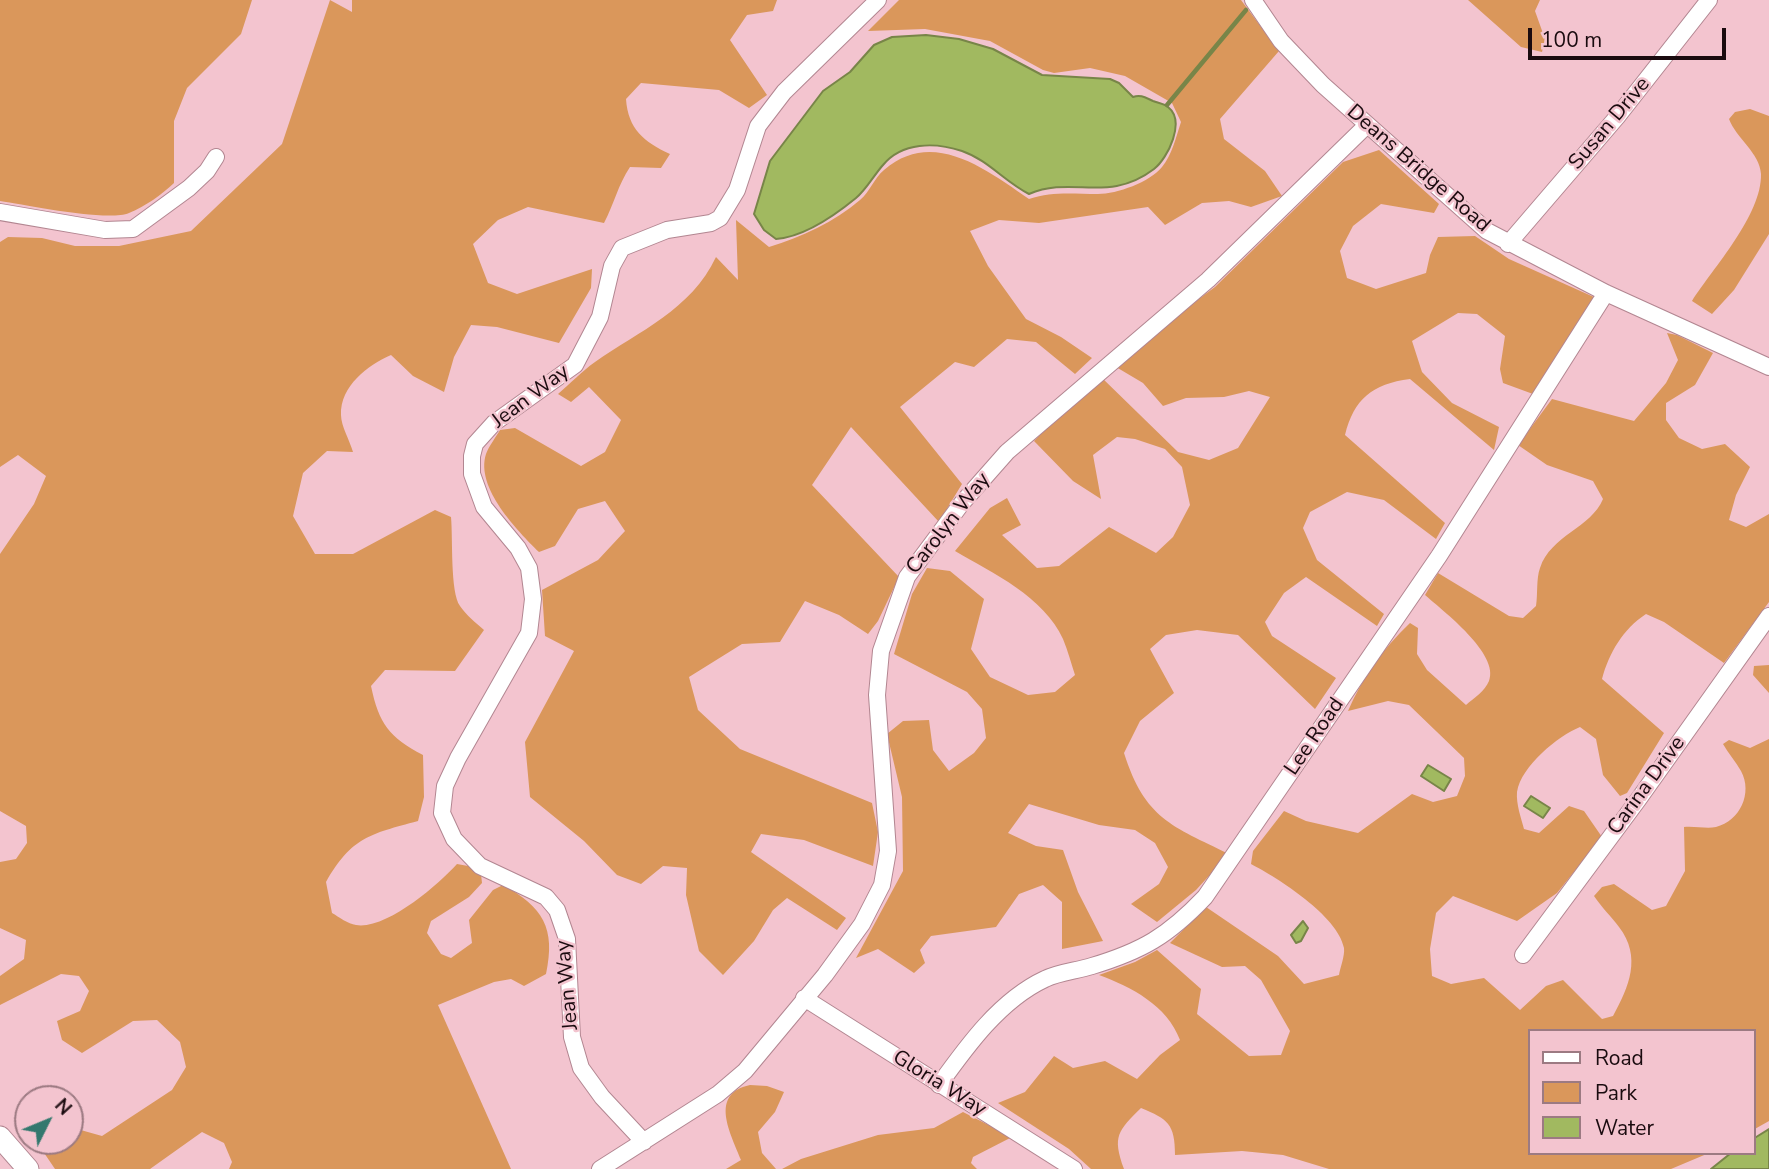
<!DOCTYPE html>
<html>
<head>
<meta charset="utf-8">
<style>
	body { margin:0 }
	#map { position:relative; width:1769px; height:1169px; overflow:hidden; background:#f3c4cf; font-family:"Nunito Sans",sans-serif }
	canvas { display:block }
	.legend { position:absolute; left:1528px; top:1029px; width:228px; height:126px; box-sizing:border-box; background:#f3c4cf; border:2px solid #9c7a82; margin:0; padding:9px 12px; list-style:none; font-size:21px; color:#1a0b0f }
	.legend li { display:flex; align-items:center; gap:14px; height:35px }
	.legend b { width:35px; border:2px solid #9c7a82 }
	.north { position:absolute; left:14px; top:1085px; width:70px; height:70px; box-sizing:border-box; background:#f3c4cf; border:2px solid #9c7a82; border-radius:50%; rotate:47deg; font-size:19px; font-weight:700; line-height:28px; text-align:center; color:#1a0b0f }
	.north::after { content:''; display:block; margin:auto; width:24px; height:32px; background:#33786e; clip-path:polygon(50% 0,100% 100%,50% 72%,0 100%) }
	.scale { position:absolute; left:1528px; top:28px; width:198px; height:32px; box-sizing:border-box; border:4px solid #1a0b0f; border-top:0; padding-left:9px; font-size:21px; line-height:24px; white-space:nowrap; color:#1a0b0f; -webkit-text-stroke:5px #f3c4cf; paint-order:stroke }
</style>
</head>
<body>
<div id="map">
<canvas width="1769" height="1169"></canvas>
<ul class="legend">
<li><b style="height:9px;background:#fff"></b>Road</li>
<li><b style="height:19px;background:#da975b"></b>Park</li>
<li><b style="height:19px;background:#a1b960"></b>Water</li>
</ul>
<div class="north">N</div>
<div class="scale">100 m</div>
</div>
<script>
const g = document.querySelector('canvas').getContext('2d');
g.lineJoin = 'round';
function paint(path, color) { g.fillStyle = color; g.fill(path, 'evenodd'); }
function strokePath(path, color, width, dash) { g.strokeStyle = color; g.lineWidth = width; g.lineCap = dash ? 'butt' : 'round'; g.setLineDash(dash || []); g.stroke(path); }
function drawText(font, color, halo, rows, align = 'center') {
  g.font = font + ' "Nunito Sans",sans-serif'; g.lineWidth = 5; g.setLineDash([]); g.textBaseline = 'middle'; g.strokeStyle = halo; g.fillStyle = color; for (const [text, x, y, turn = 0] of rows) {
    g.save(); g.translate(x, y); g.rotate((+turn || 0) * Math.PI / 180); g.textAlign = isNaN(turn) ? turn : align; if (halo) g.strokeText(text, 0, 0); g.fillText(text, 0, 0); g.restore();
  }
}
const green = new Path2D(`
	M0,0H252L241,34L187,88L174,121V183C161,195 146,206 129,213C107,222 27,205 0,201Z
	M330,0L352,12V0H777L773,11L747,15L730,40L767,95L749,108L719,90L641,83L626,99C628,129 644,142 670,154L661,168L630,167C618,185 614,204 604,223L528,207L498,220L473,244L488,283L517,294L592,269L591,288L559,343L497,327L471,325L454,357L444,392L413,376L391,355C368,365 340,386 341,415C341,426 350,441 353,452L327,451L303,473L293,516L315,554H353L435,510L451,517C453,538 450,592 460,606C466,615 476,623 484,630L455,671L385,670L371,686C379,724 389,737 423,755L424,797L418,821C370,834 352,837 326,882L332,913C339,917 348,924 356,925C386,930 438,885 457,864L468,866L481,874L482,883L469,897L431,921L427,933L441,954L451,958L472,943L469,920L493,890L503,885C543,907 556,928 546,974L524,986L511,979L494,982L438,1005L511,1169H229L232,1162L224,1143L202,1132L150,1169H55L36,1141H70V1127L102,1136L172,1090L186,1067L180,1042L157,1020L133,1021L82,1053L62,1040L57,1021L80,1011L89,991L79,976L61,974L0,1005V976L24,959L26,940L0,928V862L16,859L27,843L26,826L0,811V554L34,504L46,476L18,455L0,467V242L8,237L42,238L75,246H119L191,231L282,144Z
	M899,0H1241L1279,51L1220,119L1224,139L1265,171L1282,196L1251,207L1229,201L1202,203L1165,225L1148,207L1039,223L999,220L970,231L988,266L1026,319L1061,337L1092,358L1075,374L1036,342L1007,339L974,367L955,362L900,407L962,484L939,522L851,427L812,485L899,577L878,621L868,634L839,615L805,601L780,642L742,644L689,677L698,710L740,749L872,803L878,832L873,866L804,840L761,834L751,852L846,918L837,930L787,898L773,910L754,941L723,975L699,951L686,895L687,868L663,866L641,884L617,875L584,841L530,797L525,742L574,651L545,636L542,590L598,560L625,531L605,501L578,509L555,546L539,552C518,531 475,488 486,454C489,446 496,437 500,430L515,428L581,466L605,452L621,420L589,387L571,402L558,394C570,384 582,371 595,362C639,331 691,310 716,257L738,280L736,220L769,247C802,237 834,222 860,200C870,192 874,178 884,170C933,128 985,169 1029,199C1053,191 1073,194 1098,194C1117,194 1150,182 1162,167C1172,155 1176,137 1181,122L1172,103L1125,76L1090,68L1054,73L1043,70L990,41L925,29L868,31Z
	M1468,0H1540L1535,11L1545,39L1542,52L1521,47Z
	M1750,109L1769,116V234L1734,290L1712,314L1692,301C1713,268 1762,215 1761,174C1760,153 1736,138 1729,119L1735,112Z
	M1379,150L1439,204L1434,213L1381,204L1353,226L1340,251L1347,278L1376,289L1426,273L1430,255L1438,237L1475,236L1509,259L1596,298L1533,394L1503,383L1500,369L1505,336L1477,314L1458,313L1412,341L1422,372L1452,403L1499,427L1494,450L1410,379C1372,384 1354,399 1345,435L1445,523L1436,539L1384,500L1347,492L1310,512L1303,528L1317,560L1384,614L1377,626L1306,577L1284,593L1265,622L1272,636L1336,678L1315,709L1238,635L1197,630L1166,635L1150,649L1174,693L1140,721L1124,753C1145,819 1172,826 1229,854L1196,890L1157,922L1131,904L1159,884L1168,867L1155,843L1135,830L1099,825L1029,804L1008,833L1036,846L1063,850L1078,892L1103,941L1062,949V902L1043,885L1019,894L996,927L931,936L920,950L925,963L914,973L878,949L856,958L903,871L902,797L887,734L903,721L929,720L933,750L949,771L974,753L986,738L982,709L967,692L894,654L912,594L927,568L950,571L984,599L971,649L990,677L1028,695L1055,692L1075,675C1071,663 1068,651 1063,639C1044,597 993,573 955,551L990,508L1007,498L1021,525L1002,535L1037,568L1059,566L1109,527L1156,553L1173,537L1190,505L1182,467L1165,449L1135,439L1117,437L1093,455L1101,499L1073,481L1034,441L1099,375L1178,452L1209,460L1238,448L1270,397L1249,391L1224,397L1186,398L1163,406L1143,383L1111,364L1215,287L1343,162Z
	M1667,333L1677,335L1713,353L1695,385L1666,403V420L1679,438L1702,449L1725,444L1750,467L1736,495L1729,520L1746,527L1769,514V602L1724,663L1664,622L1646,614C1623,629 1609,653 1602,679L1664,733L1627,793L1620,796L1603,775L1596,739L1580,727C1558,736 1521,766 1517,792C1516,804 1521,818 1524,829L1539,833L1569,806L1584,811L1602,837L1557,893L1517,921L1453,896L1436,913L1430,949L1432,976L1451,984L1484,978L1520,1010L1546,986L1563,980L1602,1019L1613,1016C1629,987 1642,957 1619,927C1611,916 1602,908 1594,896L1602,887L1614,884L1652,910L1666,906L1685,871L1684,827C1695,826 1707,829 1716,827C1740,821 1753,793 1741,771C1736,762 1728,753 1723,744L1729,740L1750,748L1769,739V1121L1753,1130V1031H1529V1153H1709L1671,1169H1329L1283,1155L1242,1151L1175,1155C1175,1124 1168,1119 1141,1108C1118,1131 1112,1136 1124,1169H1091L1069,1149L998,1103L1025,1092L1054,1056L1073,1068L1105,1061L1137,1079L1160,1055L1180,1040C1167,1005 1131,987 1099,975L1135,962L1157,950L1201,989L1197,1014L1249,1056L1281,1055L1290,1031L1261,980L1245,966L1222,967L1170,943L1206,907L1278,956L1304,984L1339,975C1340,968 1345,956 1344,948C1338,916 1278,878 1251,864L1253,851L1284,811L1306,821L1358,833L1412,794L1433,802L1457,796L1465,776L1464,758L1409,705L1388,701L1348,711C1363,676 1383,649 1410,623L1418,628L1417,654L1427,670L1466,705C1474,698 1485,691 1489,681C1500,654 1443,611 1425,595L1438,573L1509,616L1523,618L1536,606C1538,594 1536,579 1540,568C1551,535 1591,528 1603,499L1593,481L1547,465L1518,445L1552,399L1634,421L1666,383L1678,360Z
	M1769,665V693L1753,675L1754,666Z
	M750,1085L767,1086L784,1092L775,1112L758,1132L762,1153L776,1169H726L741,1160C731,1134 708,1094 750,1085Z
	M963,1112L1012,1137L973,1157L971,1163L977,1169H782L801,1159L878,1135L934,1128Z`);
const water = new Path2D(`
	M926,35L959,39L993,49L1042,75L1110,79L1119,83L1133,97C1141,94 1146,98 1153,101C1158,103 1165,104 1168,107C1186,121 1168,158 1154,169C1108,204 1073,175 1029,194C1005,182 988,160 962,151C935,142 902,142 883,165C874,175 866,190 856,198C834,216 803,237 776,239L764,230L754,214L770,161L823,91L850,72L874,45L892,37Z
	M1428,765L1451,779L1444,791L1421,776Z
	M1531,796L1550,808L1543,818L1524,806Z
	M1303,921L1308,928L1301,941L1296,943L1291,935Z
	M1769,1129V1169H1711L1731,1153H1753V1139Z`);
const stream = new Path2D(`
	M1167,105L1246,10`);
const minor = new Path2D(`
	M1253,0L1281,41L1323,85L1487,231L1606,293L1769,367
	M0,212L105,230L133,229L189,188L207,171L216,157
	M1508,244L1617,117L1709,0
	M1523,955L1638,800L1769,616
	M804,998L1074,1169
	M939,1085C967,1046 1000,1000 1045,979C1059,972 1076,971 1092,966C1142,951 1168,936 1205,897L1439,556L1606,293
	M644,1142L602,1097L581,1068L572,1037L567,939L557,910L546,897L480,866L454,839L442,813L445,786L458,758L529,633L533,599L529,568L518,548L484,507L472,474V456L475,444L494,423L575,365L600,317L612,266L622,248L667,230L711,223L720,218L737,190L758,126L784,92L878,0
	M600,1169L718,1094L745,1071L825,975L862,924L882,885L888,851L877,695L881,651L907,577L962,503L1007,452L1208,280L1367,125`);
const major = new Path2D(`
	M0,1137L28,1169`);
const streetNames = [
	["Susan Drive",1610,124,-50],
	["Deans Bridge Road",1418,169,41],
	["Jean Way",531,397,-37],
	["Carolyn Way",949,524,-52],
	["Lee Road",1315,737,-56],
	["Carina Drive",1647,786,-54],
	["Jean Way",568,985,-95],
	["Gloria Way",939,1084,32]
];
paint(green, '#da975b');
paint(water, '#a1b960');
strokePath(water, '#788548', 2);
strokePath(stream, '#788548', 4.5);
strokePath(minor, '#b28691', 18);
strokePath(major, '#b28691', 23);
strokePath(minor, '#fff', 16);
strokePath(major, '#fff', 21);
drawText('21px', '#1a0b0f', '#f3c4cf', streetNames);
</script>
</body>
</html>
